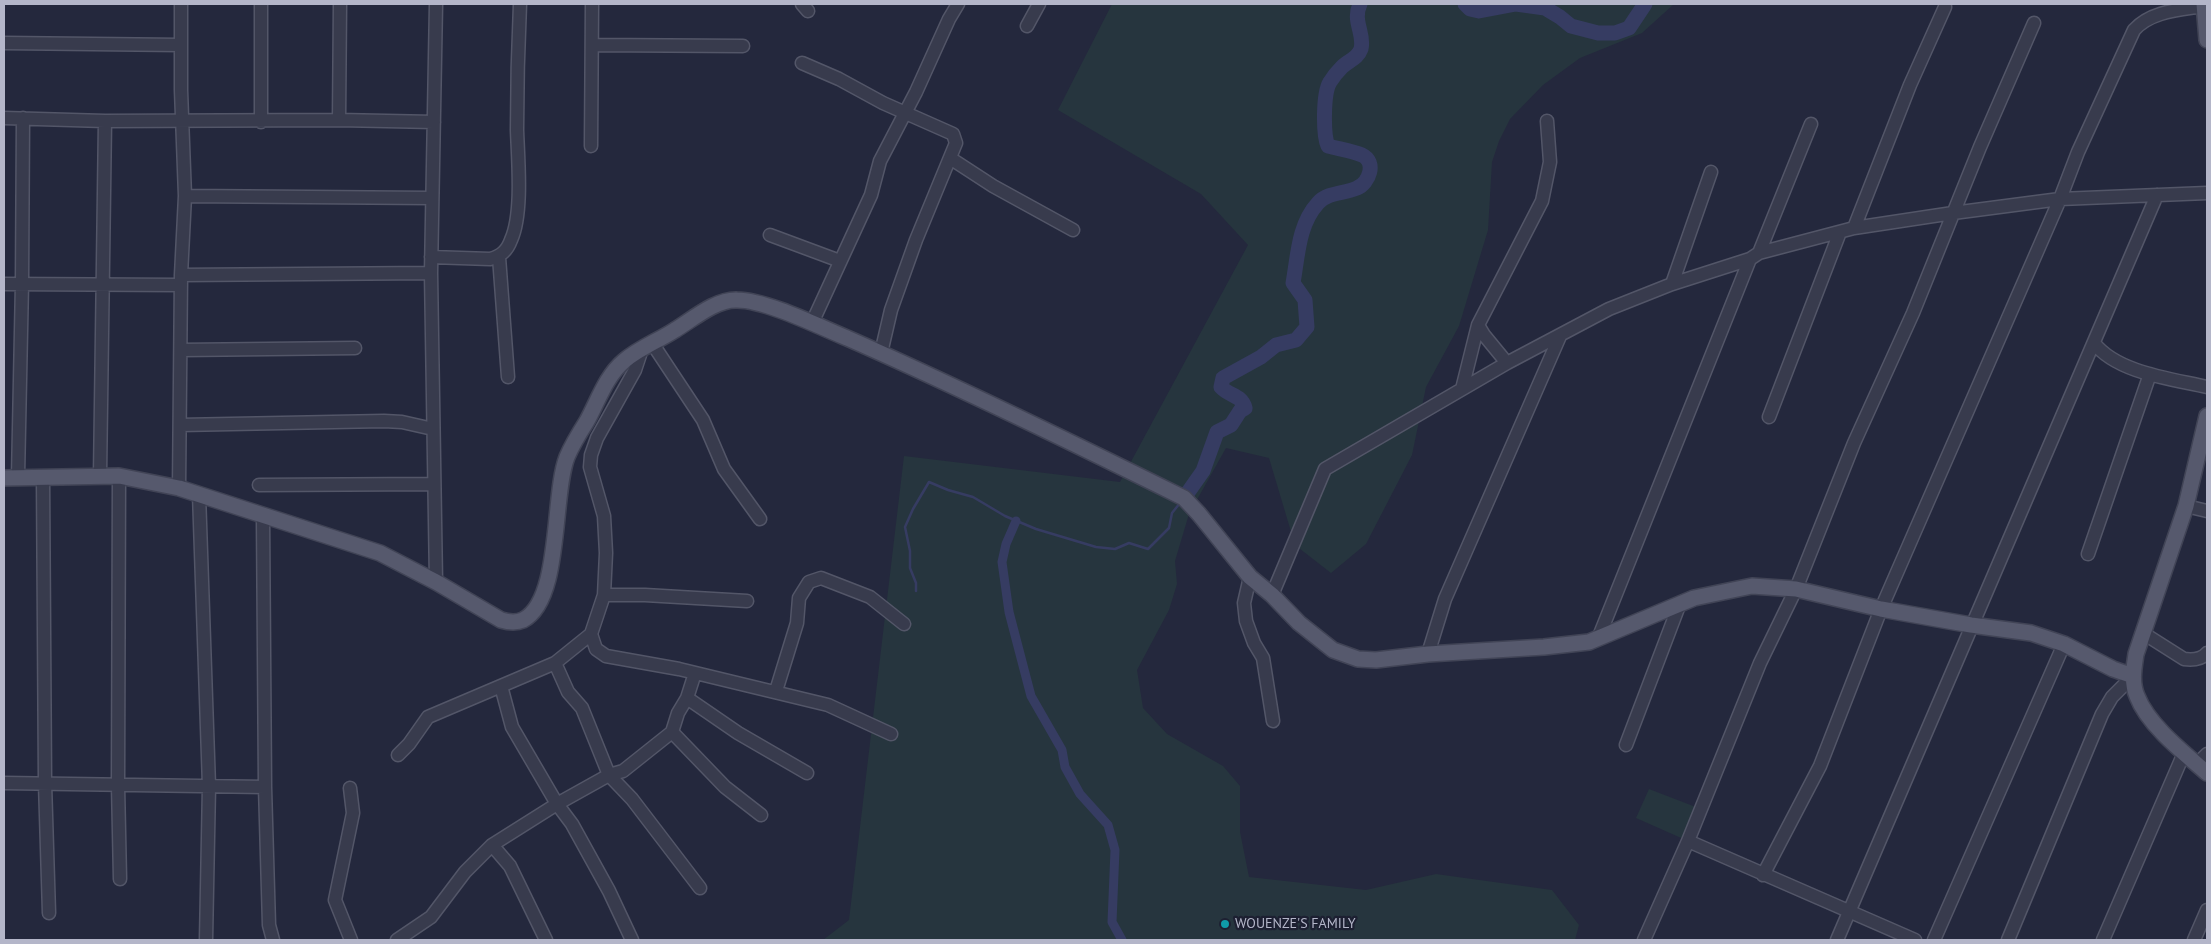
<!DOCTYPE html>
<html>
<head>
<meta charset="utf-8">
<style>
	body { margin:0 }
	#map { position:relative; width:2211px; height:944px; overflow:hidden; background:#24283d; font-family:"PT Sans",sans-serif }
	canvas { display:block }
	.frame { position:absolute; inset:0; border:5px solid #b4b6c9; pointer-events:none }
</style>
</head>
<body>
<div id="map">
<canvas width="2211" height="944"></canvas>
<div class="frame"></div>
</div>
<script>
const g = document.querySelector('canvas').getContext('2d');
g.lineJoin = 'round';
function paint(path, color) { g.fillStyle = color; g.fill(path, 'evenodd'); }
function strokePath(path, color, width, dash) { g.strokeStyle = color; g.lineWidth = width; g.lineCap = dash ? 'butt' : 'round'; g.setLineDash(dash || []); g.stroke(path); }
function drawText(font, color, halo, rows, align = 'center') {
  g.font = font + ' "PT Sans",sans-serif'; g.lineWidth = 4.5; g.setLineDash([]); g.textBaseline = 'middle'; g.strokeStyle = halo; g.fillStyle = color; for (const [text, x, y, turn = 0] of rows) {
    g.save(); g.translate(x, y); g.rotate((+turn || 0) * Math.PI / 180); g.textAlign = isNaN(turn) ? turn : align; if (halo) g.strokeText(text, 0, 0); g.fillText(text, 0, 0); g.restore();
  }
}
const green = new Path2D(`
	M1112,4H1674L1642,33L1580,58L1543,85L1510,119L1499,141L1492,162L1488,230L1459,326L1426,387L1412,455L1366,544L1331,573L1295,545L1269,458L1226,448L1189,514L1175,561L1177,584L1169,610L1137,670L1143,708L1167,734L1223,766L1240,786V832L1249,877L1366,890L1436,874L1552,890L1579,925L1575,940H823L849,920L904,456L1120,482L1248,245L1201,194L1058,110Z
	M1649,789L1701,809L1688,841L1636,818Z`);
const stream = new Path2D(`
	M916,591V583L910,568V551L905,527L913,509L929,482L948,490L973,497L1005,516L1036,529L1096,547L1115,549L1129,543L1148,549L1169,528L1172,513L1180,503`);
const canal = new Path2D(`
	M1016,521L1006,544L1002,562L1009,612L1031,696L1062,750L1065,767L1080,794L1108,825L1115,850L1112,922L1122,940`);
const river = new Path2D(`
	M1465,4L1470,9L1479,11L1516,4L1545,8L1560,17L1571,26L1598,33H1615L1629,28L1645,4
	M1184,498L1203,471L1217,432L1231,425L1240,411L1245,408C1242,395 1229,396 1221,387L1223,378L1261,357L1276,345L1296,340L1307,327L1305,300L1293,283C1298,256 1298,225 1318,203C1328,192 1344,194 1357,188C1369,183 1377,162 1362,155C1352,151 1339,149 1328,146C1323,135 1323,93 1330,82C1333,77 1338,71 1342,67C1348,61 1358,58 1361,49C1365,33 1352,22 1360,4`);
const minor = new Path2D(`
	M802,4L808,11
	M1027,26L1039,4
	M4,43L181,45
	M593,45L743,46
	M802,63L839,79L883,103L953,134L956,143L916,240L891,310L881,353
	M4,118L105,121L339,120L434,122
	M339,120L340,4
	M261,122V4
	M591,146L592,4
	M950,158L993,186L1073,230
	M185,196L432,198
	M1854,228L1910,85L1945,7
	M770,235L840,261
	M1759,253L1811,124
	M431,257L490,259C501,256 507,251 511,240C523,214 518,159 517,130C517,88 518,46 520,4
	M499,257L508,377
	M181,275L431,273
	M4,284L181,285
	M1672,284L1711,172
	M812,323L871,195L880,161L916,92L949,19L958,4
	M1478,325L1484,335L1507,363
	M652,343L703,420L724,469L760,519
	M2094,343C2117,373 2173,379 2207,387
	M181,350L355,348
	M1462,389L1478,325L1542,201L1550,162L1547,121
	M1769,417L1840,232
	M180,425L384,421L402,422L433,429
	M100,476L105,121
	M119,476L118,785L120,879
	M18,477L22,283L23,118
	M43,477L45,783L49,913
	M259,485L433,484
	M179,488L181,275L185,196L181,90V4
	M199,494L209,786L206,940
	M2186,506L2207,511
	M263,517L265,787L269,925L273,940
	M2088,554L2150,374
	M1250,577L1244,603L1246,621L1254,643L1263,658L1273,721
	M436,582L431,273L436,4
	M604,595H645L747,601
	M1272,595L1325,469L1507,363L1609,309L1672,284L1750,259L1759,253L1854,228L1953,213L2060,199L2207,193
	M2143,633L2184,659C2192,660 2202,659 2207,653
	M591,634L596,649L606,656L679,669L828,705L891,734
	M1598,639L1750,259
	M1428,654L1445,599L1560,336
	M555,663L568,692L582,708L609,775L632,799L700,888
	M501,686L512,727L557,804L572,824L609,891L632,940
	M776,691L797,623L799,598L809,582L821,578L870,597L904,624
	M687,698L738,733L807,773
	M672,732L725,787L761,815
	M1626,745L1680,603
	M398,755L409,744L428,717L555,663L591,634L604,595L606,553L604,516L590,467L591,455L597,438L635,370L642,349
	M2197,764L2207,754
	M4,783L265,787
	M350,788L353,813L335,900L351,940
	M1688,841L1915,940
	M492,845L510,866L546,940
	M1763,875L1820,766L1881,609L2060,199L2078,152L2134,30C2151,11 2179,10 2204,6
	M397,940L431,917L465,872L492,845L557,804L609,775L623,771L672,732L678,713L687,698L695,673
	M1644,940L1688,841L1760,663L1796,589L1854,443L1913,313L1980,147L2034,23
	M1837,940L2157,195
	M1934,940L2064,644
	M2008,940L2102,714L2112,697L2133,676
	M2103,940L2184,753
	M2194,940L2207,910`);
const major = new Path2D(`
	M2204,4L2207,40
	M2207,416L2186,506L2136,654C2134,668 2131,682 2137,696C2148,725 2184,753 2207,773
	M4,478L119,476L179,488L380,553L436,582L501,620C508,622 516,623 523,620C562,600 552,495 567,457C572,445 580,432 587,421C598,401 606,376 624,361C639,348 658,341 675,330C693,319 716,299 737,300C766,300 820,327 847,338C961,388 1073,443 1184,498L1199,514L1250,577L1272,595L1299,623L1333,650L1358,659L1376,660L1428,654L1544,647L1589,642L1694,598L1752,586L1796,589L1881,609L1971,625L2031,633L2064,644L2113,669L2133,676`);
const markers = [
	[1225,924,5,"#0f9aa8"]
];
const poiNames = [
	["WOUENZE'S FAMILY",1235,924]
];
paint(green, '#26353e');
strokePath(stream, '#363c62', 2.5);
strokePath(canal, '#363c62', 9);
strokePath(river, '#363c62', 15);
strokePath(minor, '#535668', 15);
strokePath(major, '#414456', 18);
strokePath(minor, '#383b4d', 12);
strokePath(major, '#56596d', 15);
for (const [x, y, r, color] of markers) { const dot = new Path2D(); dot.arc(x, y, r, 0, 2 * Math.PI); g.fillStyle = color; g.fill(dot); strokePath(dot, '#1d2032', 2); }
drawText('14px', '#b4b6c9', '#1d2032', poiNames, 'left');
</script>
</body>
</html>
